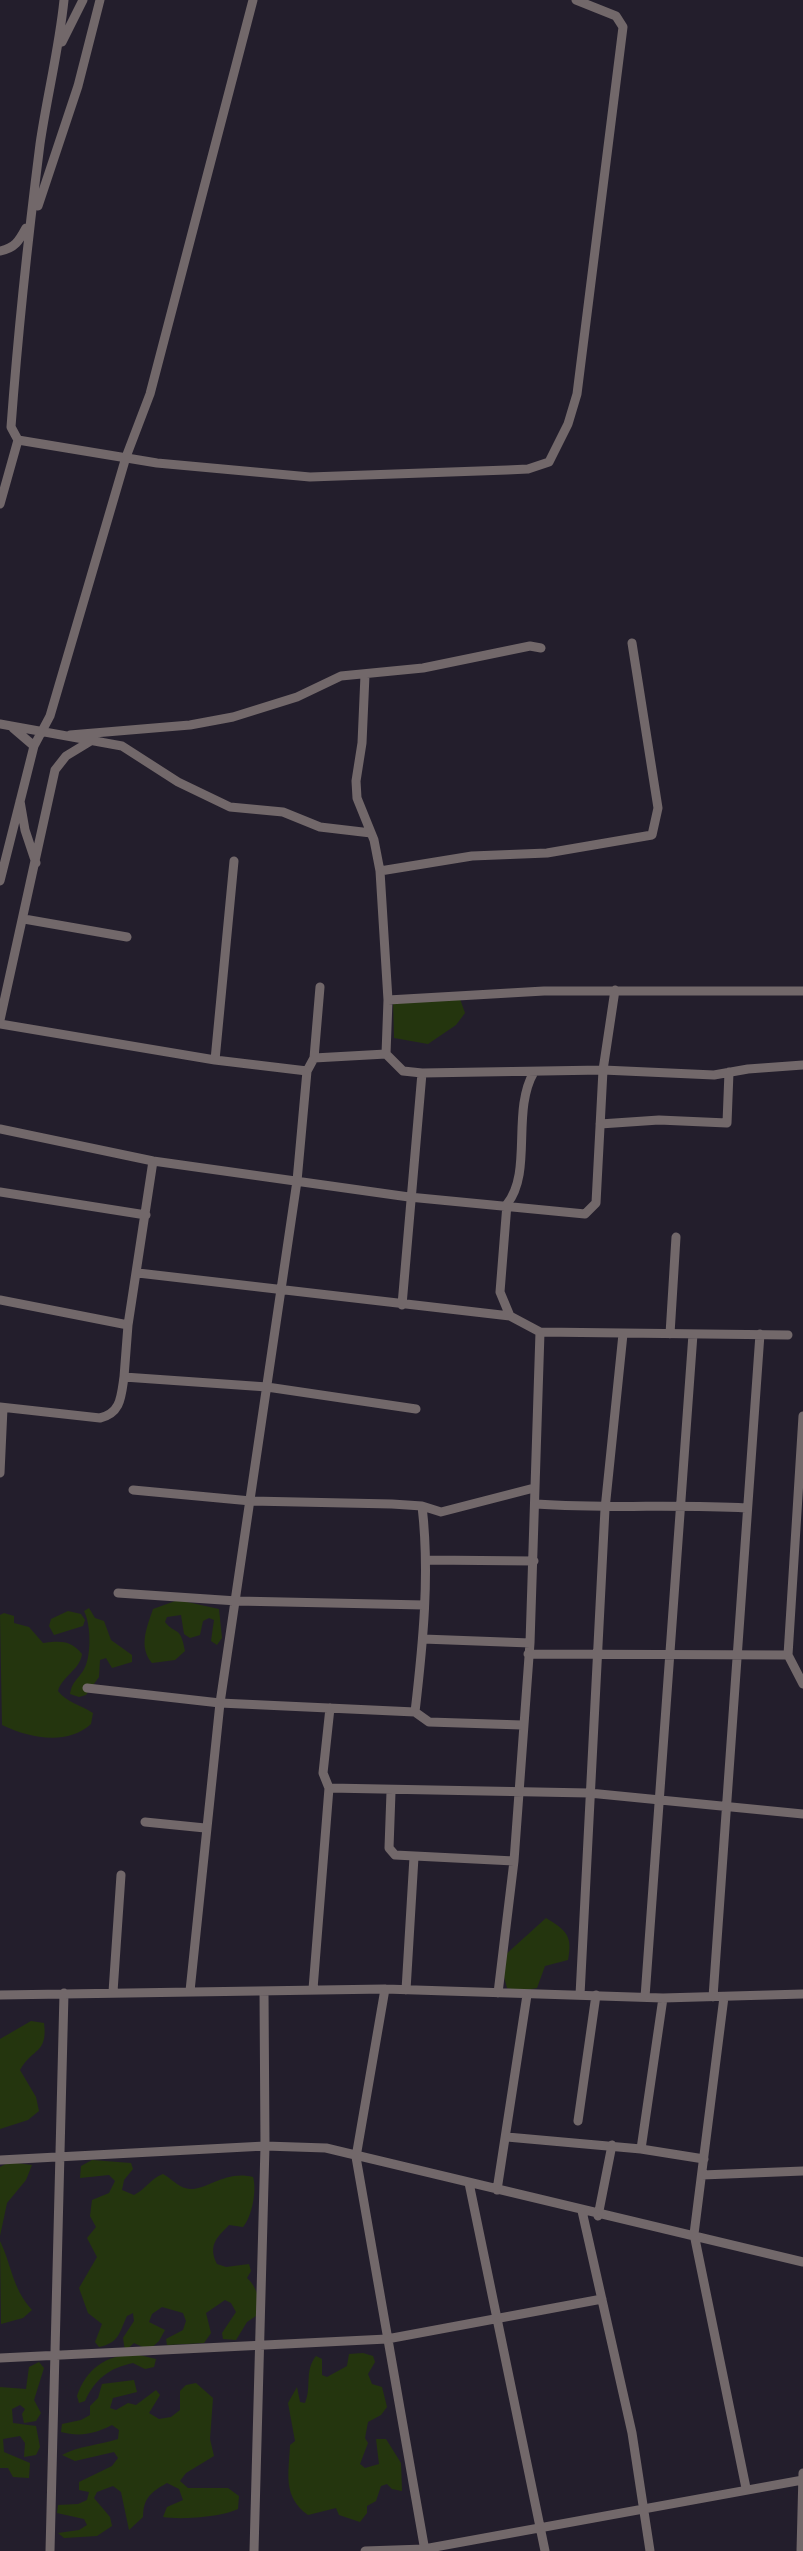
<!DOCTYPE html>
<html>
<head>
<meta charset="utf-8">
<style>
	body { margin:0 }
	canvas { display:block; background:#231e2c }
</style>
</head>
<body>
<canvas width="803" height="2551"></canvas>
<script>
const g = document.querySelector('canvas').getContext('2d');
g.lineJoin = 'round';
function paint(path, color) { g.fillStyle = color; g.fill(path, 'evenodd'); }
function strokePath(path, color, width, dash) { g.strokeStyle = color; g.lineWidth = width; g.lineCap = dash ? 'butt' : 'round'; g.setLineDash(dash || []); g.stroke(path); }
const green = new Path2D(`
	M459,996L465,1013L456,1025L428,1044L394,1038L393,1000Z
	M178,1600L219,1609L222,1638L217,1645L211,1641L214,1620L209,1618L203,1621L200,1635L190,1638L184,1634L181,1615L167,1617L165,1622C176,1636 180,1624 185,1651L175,1660L152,1663C138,1647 147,1627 153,1609Z
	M89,1608L95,1618L104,1621L111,1640L132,1655V1662L112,1668L106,1658L100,1660L99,1677L86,1695L79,1697L70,1694C72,1682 77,1680 83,1671C92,1658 91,1624 84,1611Z
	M68,1611L81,1614L85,1620L83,1626L54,1635L49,1626L51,1619Z
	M4,1613L14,1616V1623L29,1627L43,1643C61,1641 70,1640 82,1654C80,1670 62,1676 58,1691C66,1702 81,1705 93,1713L91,1724C67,1746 29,1738 2,1725L0,1615Z
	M546,1918C566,1930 573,1936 568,1960L545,1966L537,1988L520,1991L507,1988L503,1973L504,1956Z
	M31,2021L44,2023C48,2054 32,2048 20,2070L36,2097L39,2111L28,2120L0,2129V2039Z
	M92,2160L131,2163L133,2169L124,2180L122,2190L134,2195C146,2189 150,2179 163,2174C169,2177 179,2187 185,2188C203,2194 224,2169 253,2177C257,2190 252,2217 243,2227L229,2225C216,2238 208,2246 217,2264L226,2267L249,2264L251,2271L247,2278C256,2286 262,2302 259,2314L247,2322L236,2340L223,2339L222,2333L236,2312L231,2303L225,2300L206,2313L211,2333L204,2343L167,2345L166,2339L183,2330L186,2321L183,2313L162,2307L152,2314L149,2322L165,2330L159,2341L149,2350L134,2343L125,2351L123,2338L134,2321L133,2313L127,2316C119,2333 119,2343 99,2347L95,2342L102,2324L88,2313L79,2288L97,2257L87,2238L96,2227L90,2216L92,2200L109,2193L115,2181L109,2175L80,2178L81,2166Z
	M9,2162L32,2165L26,2180L7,2203L0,2236V2167Z
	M0,2241C12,2266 12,2288 32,2310L23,2318L1,2324Z
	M363,2353L373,2356L375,2362L368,2374L372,2384L382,2387L387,2407L381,2415L368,2422L365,2438L368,2443L360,2464L365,2468L379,2464L376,2439H386L401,2463L402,2491L392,2489L387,2484L381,2486L376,2501L367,2506V2513L360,2522L339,2515L336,2508L308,2515C282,2496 289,2473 290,2445L295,2441L288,2403L297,2387L300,2402L305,2403C312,2387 304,2371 316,2356L322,2359V2375L327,2377L347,2366L349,2354Z
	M135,2354L156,2359L154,2367L145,2369L133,2363C109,2368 95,2379 85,2401L79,2403L77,2396C86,2369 106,2355 135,2354Z
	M39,2362L44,2368L34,2400L41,2413L36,2421L24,2423L22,2414L25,2409L20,2405L12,2409L13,2423L36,2426L40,2447L36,2455L24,2457L25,2443L20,2436L3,2439L4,2452L30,2463L29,2478L13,2477L8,2468H0V2387L26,2389L29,2367Z
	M134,2380L137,2392L113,2398L110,2408L116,2410L128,2403L136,2405L156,2390L160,2395L149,2413L159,2419L171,2417L180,2410V2391L186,2385L196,2383L213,2398L210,2439L214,2456L186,2473L180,2481L188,2488H228L239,2496L238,2509C222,2517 181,2520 163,2517L167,2507L183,2500L179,2489L167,2483C151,2492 143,2498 143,2517L129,2530L121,2492L113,2486L97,2492L94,2498L110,2517L112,2526L97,2536L64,2538L58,2533L79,2530L87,2525L84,2519L57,2513L58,2505L78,2504L87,2500L89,2492L79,2490V2482L112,2466L118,2458L114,2452L75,2461L62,2455C78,2446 100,2445 118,2439L119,2430L112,2425C94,2434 80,2437 61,2432L62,2424L81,2420L90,2415V2406L98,2398L102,2384Z`);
const minor = new Path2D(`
	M62,42L83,0
	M38,206L78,86L100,0
	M0,251C15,248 19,241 26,228
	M18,440L157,463L310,477L507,470L528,469L549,462L568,424L577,394L623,27L616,16L576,0
	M0,504L18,440L11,427C18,332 28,238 40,144C47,96 59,49 64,0
	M365,675L362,743L356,781L357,798L374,840L380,871L388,1000L386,1054L403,1071L422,1073L603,1070L714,1075L748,1069L803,1065
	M0,724L122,746L178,782L230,807L283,812L320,827L371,833
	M70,735L190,725L233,717L297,697L341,676L423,668L530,646L541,648
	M34,746L50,716L126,457L150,394L253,0
	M20,801L25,830L36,863
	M380,871L472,856L547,853L652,835L658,808L632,643
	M0,881L34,746L13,728
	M24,919L127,937
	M388,1000L544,991H803
	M0,1020L55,770L66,756L94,739
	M0,1024L215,1060L307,1071
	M314,1058L386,1054
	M215,1060L234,861
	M600,1124L659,1120L727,1123L729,1072
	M0,1129L153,1161L409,1197L585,1214L596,1203L603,1070L615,990
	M153,1161L128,1325L124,1377L267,1387L416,1409
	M0,1192L146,1215
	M138,1273L510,1316L540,1332L788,1335
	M0,1300L128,1325
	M402,1305L422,1073
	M510,1316L500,1292L507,1204C533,1172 511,1111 534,1072
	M670,1334L676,1237
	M0,1407L100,1418C121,1413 121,1397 124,1377
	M803,1416L788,1655L803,1684
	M0,1473L3,1408
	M133,1490L251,1501L392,1504L422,1506L441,1512L534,1488
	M536,1504C606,1509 676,1504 746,1508
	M422,1506C430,1574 423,1643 415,1712L429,1722L522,1725
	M427,1560L534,1561
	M118,1593L237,1601L424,1605
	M423,1639L530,1643
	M528,1654L788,1655
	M87,1688L220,1703L415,1712
	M329,1788L589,1793L803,1814
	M391,1792L389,1848L395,1855L514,1861
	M145,1822L205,1828
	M313,1989L329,1788L323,1773L330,1708
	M385,1989L356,2157L425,2551
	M406,1990L414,1857
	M190,1991L220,1703L297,1181L307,1071L314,1058L320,987
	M113,1992L121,1875
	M498,1993L514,1861L530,1643L540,1332
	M0,1995L385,1989L663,1998L803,1994
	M580,1995L605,1509L623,1334
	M645,1997L693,1334
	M713,1997L760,1334
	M724,1997L694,2234L746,2488
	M578,2121L596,1995
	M507,2137L641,2149L704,2159
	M641,2149L663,1998
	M0,2160L265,2146L326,2148L803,2262
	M702,2175L803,2171
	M469,2183L545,2551
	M497,2190L527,1995
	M582,2211L632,2433L650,2551
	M598,2216L612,2145
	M0,2358L387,2339L602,2299
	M50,2551L64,1993
	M254,2551L265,2146L264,1991
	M365,2551L424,2549L803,2480
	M801,2551L803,2473`);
paint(green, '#24350e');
strokePath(minor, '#72686a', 9);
</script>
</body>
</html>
